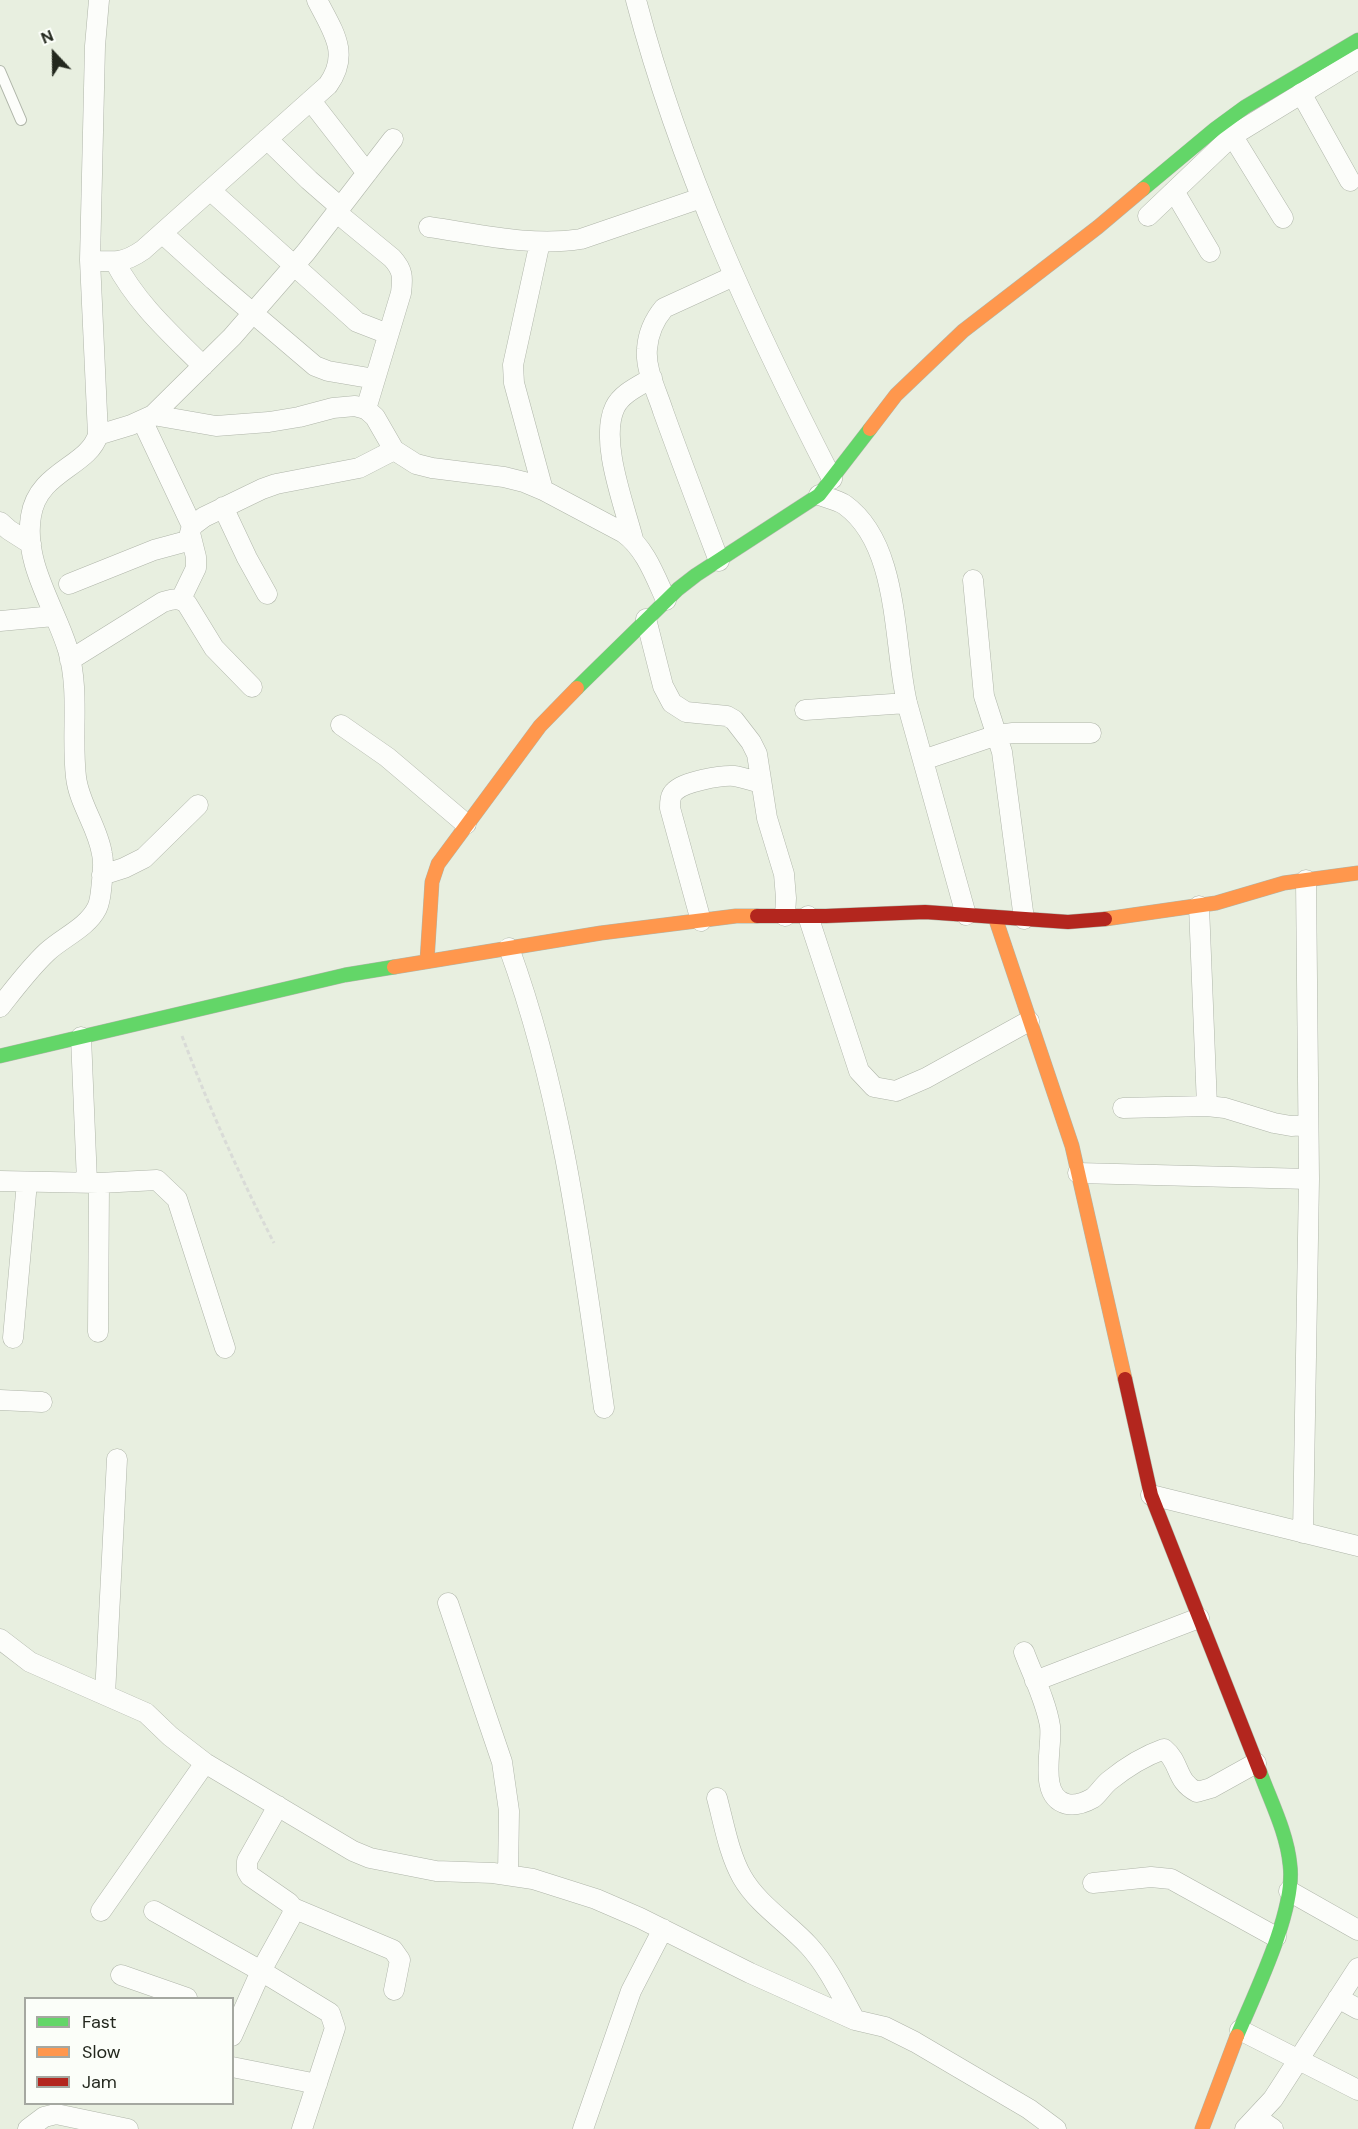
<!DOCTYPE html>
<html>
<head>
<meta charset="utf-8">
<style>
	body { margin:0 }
	#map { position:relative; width:1358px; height:2129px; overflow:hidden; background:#e8efe0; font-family:"DM Sans",sans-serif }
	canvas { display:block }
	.legend { position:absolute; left:24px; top:1997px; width:210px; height:108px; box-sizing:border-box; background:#fbfef9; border:2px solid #a5a8a1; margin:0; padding:8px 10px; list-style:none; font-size:18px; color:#23281e }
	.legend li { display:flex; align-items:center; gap:12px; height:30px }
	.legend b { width:30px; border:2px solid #a5a8a1 }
	.north { position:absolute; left:24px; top:24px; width:60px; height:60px; -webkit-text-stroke:4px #fbfef9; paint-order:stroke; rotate:338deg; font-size:16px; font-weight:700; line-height:24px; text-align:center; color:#23281e }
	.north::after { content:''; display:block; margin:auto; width:21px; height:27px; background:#23281e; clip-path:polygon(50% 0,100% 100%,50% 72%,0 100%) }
</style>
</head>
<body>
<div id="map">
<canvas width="1358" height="2129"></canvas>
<ul class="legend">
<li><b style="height:8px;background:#63d668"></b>Fast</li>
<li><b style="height:8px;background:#ff974d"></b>Slow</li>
<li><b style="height:8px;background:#b3261e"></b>Jam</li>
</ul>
<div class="north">N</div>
</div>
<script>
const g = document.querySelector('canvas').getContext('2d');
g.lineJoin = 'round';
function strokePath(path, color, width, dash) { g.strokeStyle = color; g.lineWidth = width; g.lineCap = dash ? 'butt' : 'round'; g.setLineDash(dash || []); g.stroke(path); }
const path = new Path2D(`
	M182,1036C209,1107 239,1175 274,1243`);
const lane = new Path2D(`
	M0,71L21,120`);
const street = new Path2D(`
	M636,0C680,168 753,325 832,479
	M1301,93L1350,181
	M311,101L367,173
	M1227,127L1283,218
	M267,139L309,180L340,207
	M210,190L357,322L388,334
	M1174,191L1210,252
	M336,212L392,258C403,270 403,277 401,293L366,409
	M1148,216L1232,136L1358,59
	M429,227C479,234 531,247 581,239L701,198
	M162,233L214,280L315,366L328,371L375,379
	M540,242L513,365L514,383L543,490
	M90,260C113,262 123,264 143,250L328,85C351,53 332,30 317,0
	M115,262C137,304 170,333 203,366
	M153,415L216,426L269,422L299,417L333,408L355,406L366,409L375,417L394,450L416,464L432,468L504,477L524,482L543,490L624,533C645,548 655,576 666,600
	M142,420L192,526
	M98,435L131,425L153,415L232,337L306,252L393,139
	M819,495C827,498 838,500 845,505C900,545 893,643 907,703L966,915
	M223,507L247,558L267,594
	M0,522L9,530L31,544
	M633,539C624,504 599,440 615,407C622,393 639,386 652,378
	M719,561C700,511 681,461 663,411C657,392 645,369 647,349C648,334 654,320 664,308L734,276
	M973,580L984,696L1002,752L1024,919
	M69,584L154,550L191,540
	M181,599L196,568V557L190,533L192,526L204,517L262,489L276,484L359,468L394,450
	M646,619L663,686L672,703L686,712L727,716L734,720L751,742L757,754L767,818L784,874L786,898L785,916
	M0,621L54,616
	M70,660L163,602C173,599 179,597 187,604L214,648L252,687
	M805,710L907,703
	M341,725L387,757L466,824
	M923,760L997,735L1013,733H1091
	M102,875L124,868L144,858L198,805
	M1199,906L1207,1106
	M808,916L859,1071L874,1087L896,1091L926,1078L1029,1021
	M701,921L670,808C670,802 670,795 675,791C684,782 720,775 734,776C743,777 752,781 761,783
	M509,948C563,1096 582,1253 604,1408
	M0,1007C15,988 29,969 47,952C63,937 87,928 97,908C101,900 101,889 102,881C103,872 104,862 102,854C98,827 79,804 76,777C71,735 80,691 68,650C55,607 23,563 31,516C38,471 88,467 98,435L90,260L95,46L99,0
	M81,1037L87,1182
	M1123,1108L1207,1106L1225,1108L1274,1123L1291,1126L1308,1125
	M1078,1173L1309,1179
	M0,1181L99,1183L157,1180L177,1199L225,1348
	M98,1332L99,1183
	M13,1338L27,1182
	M0,1400L42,1402
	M1151,1495L1358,1546
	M1303,1533L1309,1179L1306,880
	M448,1603L502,1762L509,1811L508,1875
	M0,1639L30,1662L146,1713L170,1736L205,1763L353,1851L370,1858L436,1871L493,1873L533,1879L596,1899L640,1918L750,1973L855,2020L885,2027L915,2042L1029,2109L1056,2129
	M1024,1652C1033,1676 1046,1701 1050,1726C1053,1747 1037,1797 1067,1804C1076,1806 1084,1803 1093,1798C1099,1793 1103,1786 1109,1781C1125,1768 1144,1756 1164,1749C1181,1763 1175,1781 1197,1792L1211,1788L1256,1763
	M1035,1681L1199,1618
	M105,1695L117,1459
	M717,1798C724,1824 729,1854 742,1877C758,1905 788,1923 809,1946C829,1968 841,1995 855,2020
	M1093,1883L1151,1877L1171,1879L1276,1937
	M1289,1891L1358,1930
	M293,1908L393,1950L400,1960L394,1990
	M101,1911L205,1763
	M154,1911L261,1971L330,2013L335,2028L302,2129
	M121,1975L187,1998
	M1338,1998L1358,2009
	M1240,2030L1358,2090
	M232,2036L261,1971L292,1915L293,1908L289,1903L250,1876L247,1871V1861L278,1806
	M232,2067L317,2084
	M1257,2118L1273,2129
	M28,2129L44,2117L56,2114L128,2129
	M583,2129L631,1991L663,1929
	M1245,2129L1273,2099L1358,1968`);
const fast = new Path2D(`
	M1143,189L1215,129L1245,107L1358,40
	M577,688L678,589L696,575L819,495L870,429
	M0,1056L345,975L394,967
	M1237,2036C1255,1993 1296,1910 1290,1865C1287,1833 1271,1802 1260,1772`);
const slow = new Path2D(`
	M870,429L896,395L963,331L1098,227L1143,189
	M995,917L1072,1146L1125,1379
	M1105,919L1216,903L1284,883L1358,873
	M427,961L432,882L438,864L540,726L577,688
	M394,967L601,933L736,916H757
	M1202,2129L1237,2036`);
const jam = new Path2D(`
	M757,916H826L925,912L1068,922L1105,919
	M1125,1379L1151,1495L1260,1772`);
strokePath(lane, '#afb5a9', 12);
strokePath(street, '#afb5a9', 21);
strokePath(fast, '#afb5a9', 15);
strokePath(slow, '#afb5a9', 15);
strokePath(jam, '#afb5a9', 15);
strokePath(path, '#d9dbd7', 3, [4.5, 3]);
strokePath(lane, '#fcfdfa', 10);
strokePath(street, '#fcfdfa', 20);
strokePath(fast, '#63d668', 14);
strokePath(slow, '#ff974d', 14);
strokePath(jam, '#b3261e', 14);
</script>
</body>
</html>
